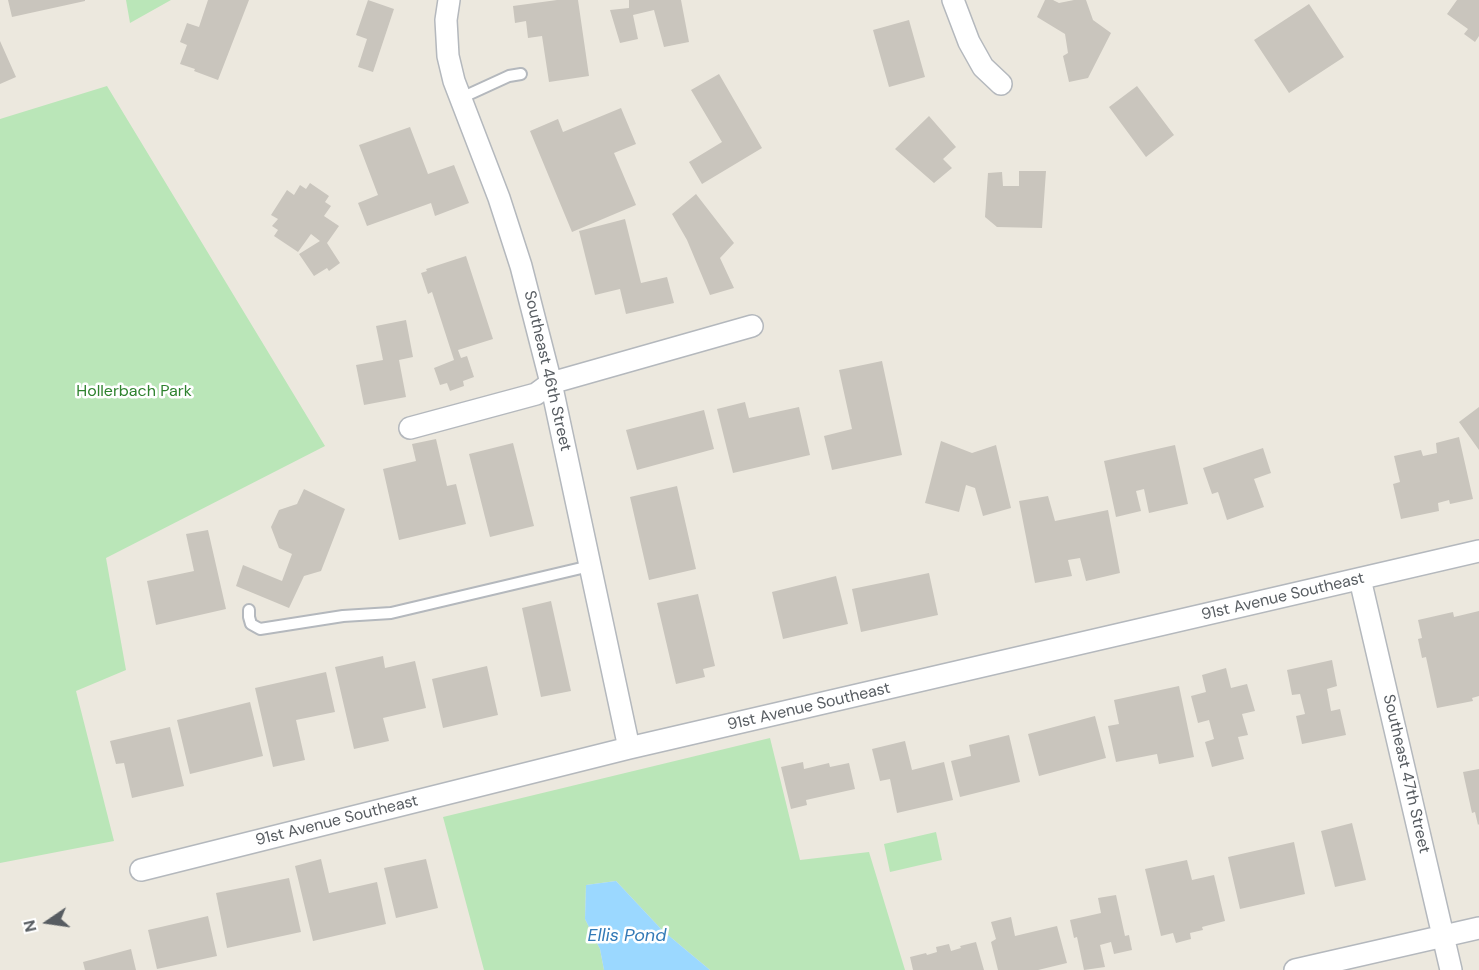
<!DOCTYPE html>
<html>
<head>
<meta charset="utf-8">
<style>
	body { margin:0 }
	#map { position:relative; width:1479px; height:970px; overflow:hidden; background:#ece8de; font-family:"DM Sans",sans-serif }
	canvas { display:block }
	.north { position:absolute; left:18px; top:892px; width:60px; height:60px; -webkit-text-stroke:4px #fff; paint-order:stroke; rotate:257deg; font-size:16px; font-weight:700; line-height:24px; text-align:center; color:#575c61 }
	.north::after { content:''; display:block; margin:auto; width:21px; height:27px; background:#575c61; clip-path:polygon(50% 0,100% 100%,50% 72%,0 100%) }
</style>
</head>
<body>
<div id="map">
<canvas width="1479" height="970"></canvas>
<div class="north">N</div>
</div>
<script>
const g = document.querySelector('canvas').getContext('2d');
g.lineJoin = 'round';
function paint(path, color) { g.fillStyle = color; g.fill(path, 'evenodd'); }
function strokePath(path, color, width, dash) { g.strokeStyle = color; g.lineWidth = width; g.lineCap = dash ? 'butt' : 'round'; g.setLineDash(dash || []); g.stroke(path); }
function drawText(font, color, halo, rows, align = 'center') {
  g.font = font + ' "DM Sans",sans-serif'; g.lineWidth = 5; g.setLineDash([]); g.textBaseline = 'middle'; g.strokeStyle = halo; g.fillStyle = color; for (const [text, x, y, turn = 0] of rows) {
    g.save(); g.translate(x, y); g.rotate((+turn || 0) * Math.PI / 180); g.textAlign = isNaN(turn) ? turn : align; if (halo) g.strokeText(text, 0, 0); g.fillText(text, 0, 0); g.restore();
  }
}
const green = new Path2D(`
	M126,0H171L130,23Z
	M107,86L325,446L106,558L126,670L76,691L114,841L0,863V119Z
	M770,738L800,860L869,852L905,970H710L662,930L616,881L586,885L585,919L600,949L604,970H484L443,817Z
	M936,832L942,860L890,872L884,844Z`);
const water = new Path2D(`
	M616,881L662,930L710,970H604L600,949L585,919L586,885Z`);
const building = new Path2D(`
	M8,0H85V1L12,17Z
	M208,0H249L218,80L194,71L195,69L180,64L187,45L180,42L187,23L199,27Z
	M368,0L394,9L373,72L358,67L367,39L356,35Z
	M557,0H578L589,76L549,82L542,36L528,38L526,21L515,23L513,6Z
	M629,0H681L689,42L664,47L654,10L633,15L638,39L620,43L610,10L629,8Z
	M1045,0H1053L1059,3L1074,0H1086L1093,20L1111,33L1088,78L1069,82L1063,56L1068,53L1065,34L1037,17Z
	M1457,0H1479V36L1475,42L1464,34L1468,29L1447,14Z
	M1309,4L1344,57L1289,93L1254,40Z
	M909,20L925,77L889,87L873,30Z
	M0,41L16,77L0,84Z
	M719,74L762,148L702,184L689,162L722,142L691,90Z
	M1137,86L1174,135L1146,157L1109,107Z
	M621,108L636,144L614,153L636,205L572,232L530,131L558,119L563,132Z
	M929,116L956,147L943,159L952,168L934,183L895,149Z
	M410,127L428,174L454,165L469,203L435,216L431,203L367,226L358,203L378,195L359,145Z
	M1019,171H1046L1042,228L997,227L985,217L988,173L1002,172L1003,186H1019Z
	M310,183L329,196L325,202L331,206L324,216L339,226L327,243L340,263L329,271L327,268L314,276L299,254L320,241L311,234L298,252L274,236L278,230L272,226L278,219L271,215L287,190L294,195L300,185L306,189Z
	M696,194L734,243L720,258L734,288L710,295L687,240L672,214Z
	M625,219L641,283L667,277L674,303L626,314L620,289L595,295L579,231Z
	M466,256L493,339L458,350L461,358L467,356L474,377L463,381L464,386L450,391L447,383L440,385L434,368L454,360L432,292L428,294L421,273L427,271L426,269Z
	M406,320L413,357L399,360L406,397L364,405L356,365L383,360L376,326Z
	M882,361L902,455L832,470L824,436L852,429L839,370Z
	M745,402L749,418L799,407L810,455L733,473L717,409Z
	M1479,407V450L1459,422Z
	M704,410L714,449L637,470L626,430Z
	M1459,437L1473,499L1450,504L1449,500L1438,503L1439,511L1401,519L1393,484L1400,482L1394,456L1421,450L1423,456L1437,453L1436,443Z
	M436,439L447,486L456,484L466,524L399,540L383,469L416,461L412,444Z
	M941,441L972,453L996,445L1011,508L983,516L975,488L966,485L959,512L925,503Z
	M513,443L534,526L490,537L469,454Z
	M1175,445L1188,504L1149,513L1144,489L1136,491L1141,511L1116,517L1104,461Z
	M1263,448L1271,473L1254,479L1264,507L1227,520L1218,492L1212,494L1203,468Z
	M677,486L696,569L649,580L630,497Z
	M304,489L345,509L321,571L304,576L289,608L236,586L243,565L282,581L292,554L279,548L271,527L279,510L297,504Z
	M1048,496L1055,521L1108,510L1120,573L1086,581L1080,558L1068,560L1072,576L1035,583L1019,501Z
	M208,530L226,609L156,625L147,581L194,571L186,534Z
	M929,573L938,615L861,632L852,589Z
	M836,576L848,624L783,639L772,592Z
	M698,594L715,666L703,669L705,677L676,684L657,603Z
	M551,601L571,691L541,697L522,608Z
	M1479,611V696L1472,698L1473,701L1437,708L1426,657L1422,658L1418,639L1422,638L1418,620L1453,612L1454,617Z
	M383,656L385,668L415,661L426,708L383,718L389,741L354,749L335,667Z
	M1332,660L1337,686L1327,689L1331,711L1340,709L1346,735L1302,744L1296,716L1305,714L1300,694L1292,695L1287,670Z
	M487,666L498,715L443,728L432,679Z
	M1226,668L1231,688L1247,684L1255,711L1242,714L1248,735L1238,737L1244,759L1212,767L1205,742L1214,739L1209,720L1198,723L1191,696L1206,692L1202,675Z
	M326,672L335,712L296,720L305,760L273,767L255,688Z
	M1179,686L1194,757L1159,764L1157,754L1116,762L1108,726L1119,724L1114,700Z
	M250,702L263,756L190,774L177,720Z
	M1095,716L1106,758L1039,776L1028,734Z
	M170,727L184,786L132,798L124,763L116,764L110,741Z
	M1009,735L1020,782L960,797L951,761L971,756L969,745Z
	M905,741L912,770L944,762L953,800L897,813L890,779L880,781L872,749Z
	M803,762L804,769L829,763L830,767L849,763L855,789L806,800L807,805L791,809L781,767Z
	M1479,769V824L1478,825L1475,812L1472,813L1463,772Z
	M1352,823L1366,880L1335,887L1321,831Z
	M1294,842L1305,894L1240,909L1228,857Z
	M321,859L329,893L377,882L386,924L313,941L295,866Z
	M426,859L438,908L396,918L384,868Z
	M1187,860L1192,880L1214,875L1225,921L1202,927L1203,930L1190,933L1191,939L1176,943L1173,933L1161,936L1145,869Z
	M289,878L301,932L227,948L216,893Z
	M1116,895L1125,936L1129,935L1132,950L1114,954L1111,942L1100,945L1105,967L1084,970L1077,937L1074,938L1070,920L1101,913L1098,898Z
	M208,916L217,956L157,969L148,930Z
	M1011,917L1015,936L1057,926L1067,963L1038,970H998L991,942L996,939L991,922Z
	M976,942L984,970H913L910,957L926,953L927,955L937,952L936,947L949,944L951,951L961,948L960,946Z
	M131,949L136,970H85L83,962Z`);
const service = new Path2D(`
	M461,98L509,76L521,74
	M249,610V617L251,624L260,629L343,616L391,613L590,566`);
const minor = new Path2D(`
	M449,0L446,20L448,56L454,81L499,198L521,266L551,383L629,748
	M953,0L969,42L983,67L1001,84
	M410,428L536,394L551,383L752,326
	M1360,579L1451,970
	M141,870L629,748L1479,551
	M1295,970L1479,928`);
const streetNames = [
	["Southeast 46th Street",547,371,77],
	["91st Avenue Southeast",1283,597,-13],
	["91st Avenue Southeast",809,707,-13],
	["Southeast 47th Street",1406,774,77],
	["91st Avenue Southeast",337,821,-14]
];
const parkNames = [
	["Hollerbach Park",134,392]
];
const waterNames = [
	["Ellis Pond",627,936]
];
paint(green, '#bae6b8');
paint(water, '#9bd8ff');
paint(building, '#c9c5bd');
strokePath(service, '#b4b8bd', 14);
strokePath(minor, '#b4b8bd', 24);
strokePath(service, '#fff', 10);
strokePath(minor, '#fff', 21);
drawText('16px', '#575c61', '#fff', streetNames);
drawText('16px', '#2e822e', '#fff', parkNames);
drawText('italic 18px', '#337ab7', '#fff', waterNames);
</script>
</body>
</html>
